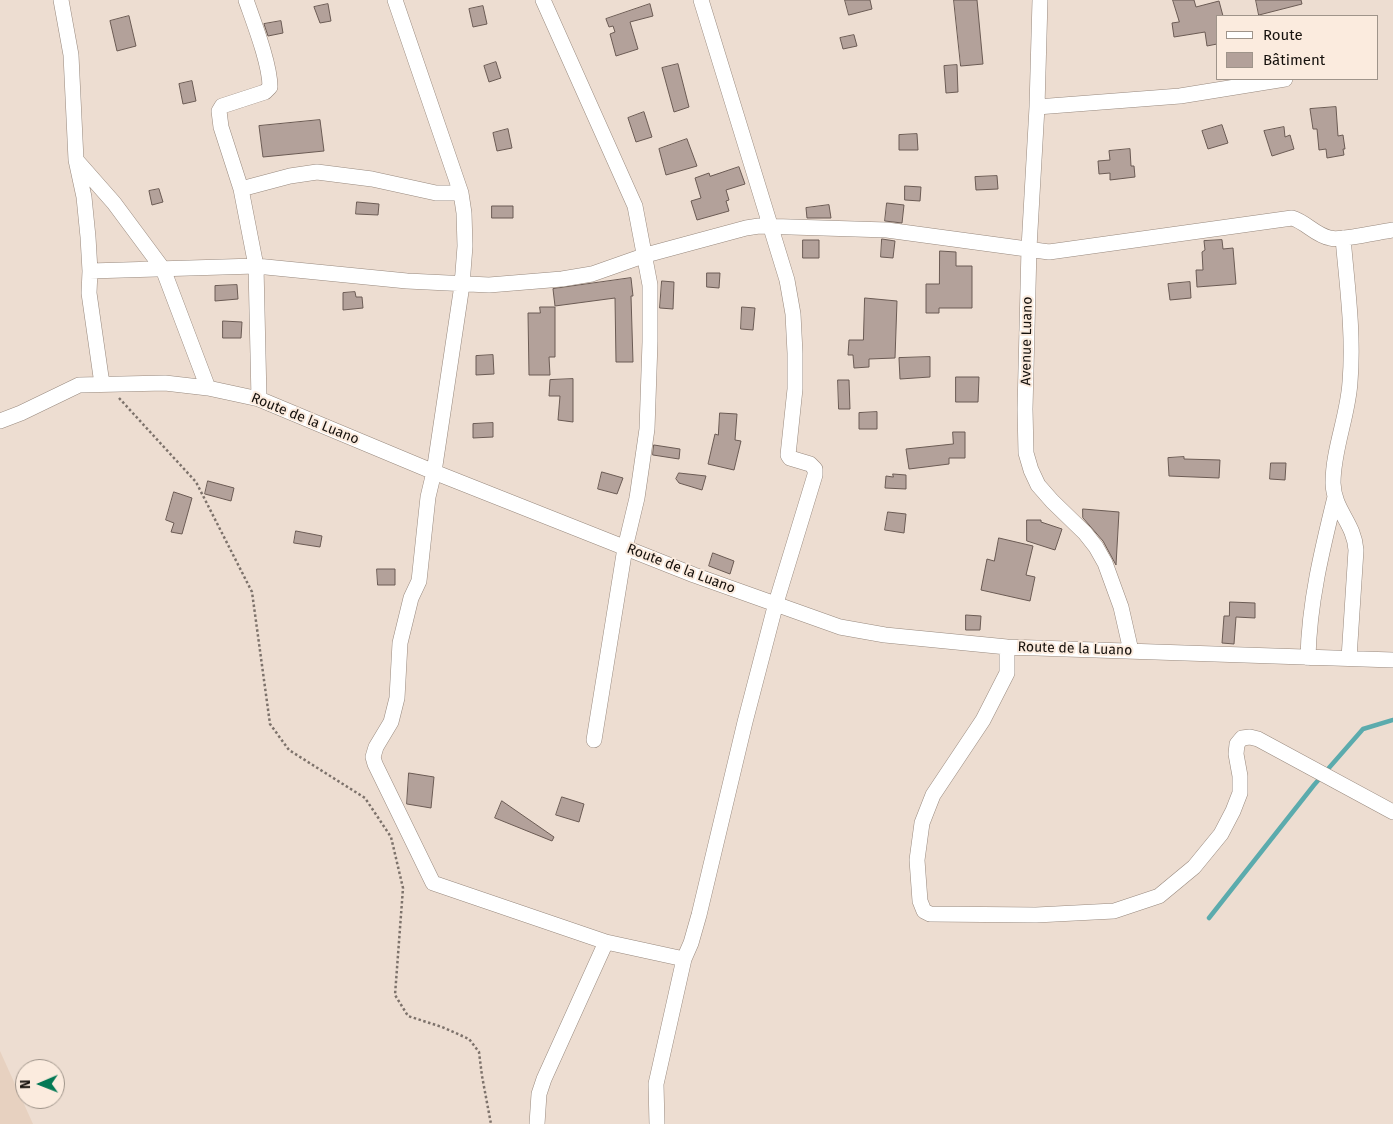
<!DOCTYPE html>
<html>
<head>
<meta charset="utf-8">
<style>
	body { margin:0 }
	#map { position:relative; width:1393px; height:1124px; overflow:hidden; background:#edddd1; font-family:"Fira Sans",sans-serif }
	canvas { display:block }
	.legend { position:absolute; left:1216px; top:15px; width:162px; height:65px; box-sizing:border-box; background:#fbebde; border:1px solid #9f948a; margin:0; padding:6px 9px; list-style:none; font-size:15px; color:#16110d }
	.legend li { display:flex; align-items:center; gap:10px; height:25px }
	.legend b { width:25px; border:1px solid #9f948a }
	.north { position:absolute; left:15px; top:1059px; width:50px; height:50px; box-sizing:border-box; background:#fbebde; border:1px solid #9f948a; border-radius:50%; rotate:269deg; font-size:14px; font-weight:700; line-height:20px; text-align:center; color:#16110d }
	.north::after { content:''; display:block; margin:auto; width:18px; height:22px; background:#037955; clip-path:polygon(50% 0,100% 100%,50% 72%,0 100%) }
</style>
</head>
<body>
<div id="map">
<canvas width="1393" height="1124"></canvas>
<ul class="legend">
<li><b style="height:6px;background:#fff"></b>Route</li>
<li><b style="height:14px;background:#b3a19a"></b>Bâtiment</li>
</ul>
<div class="north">N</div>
</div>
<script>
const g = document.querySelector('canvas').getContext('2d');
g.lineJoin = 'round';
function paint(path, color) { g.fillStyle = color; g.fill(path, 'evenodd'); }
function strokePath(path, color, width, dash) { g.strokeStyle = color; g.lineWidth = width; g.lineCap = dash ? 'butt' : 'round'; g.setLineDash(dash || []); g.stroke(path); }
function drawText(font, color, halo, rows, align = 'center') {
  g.font = font + ' "Fira Sans",sans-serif'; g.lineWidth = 4; g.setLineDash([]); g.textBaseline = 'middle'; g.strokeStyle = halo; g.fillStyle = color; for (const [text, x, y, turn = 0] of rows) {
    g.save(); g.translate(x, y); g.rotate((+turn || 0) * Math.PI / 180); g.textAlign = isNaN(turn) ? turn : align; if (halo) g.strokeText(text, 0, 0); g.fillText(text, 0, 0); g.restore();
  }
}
const built = new Path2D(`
	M0,1051L33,1124H0Z`);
const stream = new Path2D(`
	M1209,918L1314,785L1363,729L1393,720`);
const building = new Path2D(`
	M845,0H870L872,9L849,15Z
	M954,0H977L983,64L961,66Z
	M1173,0H1194L1196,7L1219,1L1223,16H1217V44L1207,46L1205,32L1174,37L1172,23L1179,22Z
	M1256,0H1301L1302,4L1259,15Z
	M328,4L331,21L320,23L314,7Z
	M650,4L653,16L630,22L638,49L616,56L610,34L615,32L613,26L609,27L606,19Z
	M483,6L487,24L473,27L469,9Z
	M129,16L136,46L117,51L110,21Z
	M281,21L283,33L268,36L264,24Z
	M854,35L857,46L843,49L840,38Z
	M496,62L501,78L489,82L484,66Z
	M678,64L689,107L674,112L662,68Z
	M957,65L958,92L946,93L944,66Z
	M192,81L196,101L183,104L179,84Z
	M1336,107L1338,136L1343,135L1345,149H1343L1344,155L1327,158L1326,149L1319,150L1317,129H1313L1310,109Z
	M644,112L652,137L636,142L628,118Z
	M320,120L324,151L263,157L259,126Z
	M1222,125L1228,143L1208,149L1202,131Z
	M1284,127L1285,137L1290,135L1294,149L1272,156L1264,131Z
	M508,129L512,148L497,151L493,133Z
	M917,134L918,150H899V135Z
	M687,139L697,166L666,175L659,149Z
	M1130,149L1131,166H1134L1135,177L1110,180V173L1099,174L1098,161L1110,160L1109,151Z
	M739,167L745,184L726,190L729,200L726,201L729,211L697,220L691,201L701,198L695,178L709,173L710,176Z
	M997,176L998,189L976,190L975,177Z
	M905,186L921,187L920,201L905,200Z
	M159,189L163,202L152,205L149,191Z
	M357,202L379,204L378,215L356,214Z
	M887,203L904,205L902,223L885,221Z
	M829,205L831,218H807L806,208Z
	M492,206H513V218H492Z
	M882,239L895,241L893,258L881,257Z
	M803,240H819V258H803Z
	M1222,240L1223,249L1233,248L1236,284L1197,287L1196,270H1203L1202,252L1205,250L1204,241Z
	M940,251L956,252V266H972V308H939V313H926V284H939Z
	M707,273H720L719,288L707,287Z
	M631,278L633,296H631L633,362H616L615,298L555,306L553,289Z
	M662,281L674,282L673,309L660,308Z
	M1190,282L1191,298L1170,300L1168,284Z
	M237,285L238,299L215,301V286Z
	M355,292L356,297H362L363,308L343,310V293Z
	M865,298L897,301L895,358L869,359V367L854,368L853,355H848L849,340H863Z
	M540,307H555V357H549L550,375H529L528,313H540Z
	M742,307L755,308L753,330L741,329Z
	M223,321L242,322L241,338H223Z
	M493,355L494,374L476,375V356Z
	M930,357V377L900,379L899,358Z
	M956,377H979L978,402H956Z
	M573,379V422L558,420L560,396H549L550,380Z
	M838,380H849L850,409H839Z
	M877,412V429H859V413Z
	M720,413L737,414L735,440L741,441L734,470L708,464L715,434L718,435Z
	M493,423V437L473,438V424Z
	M953,432H965V458H949V464L909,469L906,449L953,444Z
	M654,445L680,449L679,459L653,455Z
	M1184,457V459L1220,460L1219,478L1169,476L1168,458Z
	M1271,463H1286L1285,480L1270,479Z
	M602,472L623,478L617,494L598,489Z
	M679,473L706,476L702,490L679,483L676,479Z
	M893,474L906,475V489L885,488L886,476L893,477Z
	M208,481L234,488L231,501L205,494Z
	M174,492L192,498L182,534L171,532L174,523L166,520Z
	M1083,509L1119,512L1116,565L1103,541L1083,518Z
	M888,512L906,514L904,533L885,530Z
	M1027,520H1041V522L1062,529L1055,550L1027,541Z
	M296,531L322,536L320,547L294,543Z
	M999,538L1033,546L1026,575L1035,577L1030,601L981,590L987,559L994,561Z
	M713,553L734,561L730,574L709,566Z
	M377,569H395V585H378Z
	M1230,602L1255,603V618L1236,617L1234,644L1222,643L1224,616H1229Z
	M966,615L981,616L980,630H966Z
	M409,773L434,777L431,808L407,804Z
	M562,797L584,804L579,822L556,815Z
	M502,801L554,837L552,841L495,818Z`);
const path = new Path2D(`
	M119,398L196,482L252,592L270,724L289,750L365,798L391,837L403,888L395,995L408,1016L442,1027L469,1039L479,1052L482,1076L491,1124`);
const minor = new Path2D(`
	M61,0L71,55L76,160L84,197L88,237L90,271L89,293L102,384
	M246,0C254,23 270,64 270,87L265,92L222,106L219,111L221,127L241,189L256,266L259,399
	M395,0L461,193L464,213L465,246L462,285L434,472L428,497L419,581L411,598L400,643L397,698L391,722L376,747L373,757L375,764L433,883L606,942L684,959
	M543,0L635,206L650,285V342L647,429L637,498L625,548L594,740
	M1040,0L1037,107L1029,248L1025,409L1026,453L1031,470L1038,485L1052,501L1085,533L1096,547L1105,563L1121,607L1131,651
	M1037,107L1180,96L1285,79
	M77,161L114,203L163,269L208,388
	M241,189L290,176L317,172L372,179L436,193H461
	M1343,238C1347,285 1354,334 1350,382C1348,416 1333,449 1333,483C1334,511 1354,522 1356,550L1349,658
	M90,271L256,266L407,281L489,285L562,279L592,274L646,255L746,228L759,226L887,230L1049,252L1292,218C1306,222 1315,235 1330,238C1340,241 1379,232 1393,230
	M0,421L21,413L79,385L165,383L208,388L259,399L434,472L694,575L840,627L885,635L1007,647L1393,660
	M1007,647V673L983,720L933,795L922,823L917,860L920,901L924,911L930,914L1036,915L1114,911L1159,896L1194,867L1221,834L1233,811L1240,793V776L1236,754L1237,744L1242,738L1250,737L1258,739L1393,812
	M1308,658C1309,603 1322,550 1335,497
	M537,1124L539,1094L544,1079L606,942
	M657,1124L656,1084L684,959L691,943L699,915L745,722L776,603L815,475V469L810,464L790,458L788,455L795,389V353L793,314L787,280L701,0`);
const streetNames = [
	["Avenue Luano",1027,341,-89],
	["Route de la Luano",305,419,22],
	["Route de la Luano",681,569,21],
	["Route de la Luano",1075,649,2]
];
paint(built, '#e7d1c0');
strokePath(stream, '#5babad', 4.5);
paint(building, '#b3a19a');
strokePath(building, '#6b5b54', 1);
strokePath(minor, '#98897e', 16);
strokePath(path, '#7d726b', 2.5, [2.5, 2.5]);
strokePath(minor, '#fff', 15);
drawText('14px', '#16110d', '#fbebde', streetNames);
</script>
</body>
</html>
